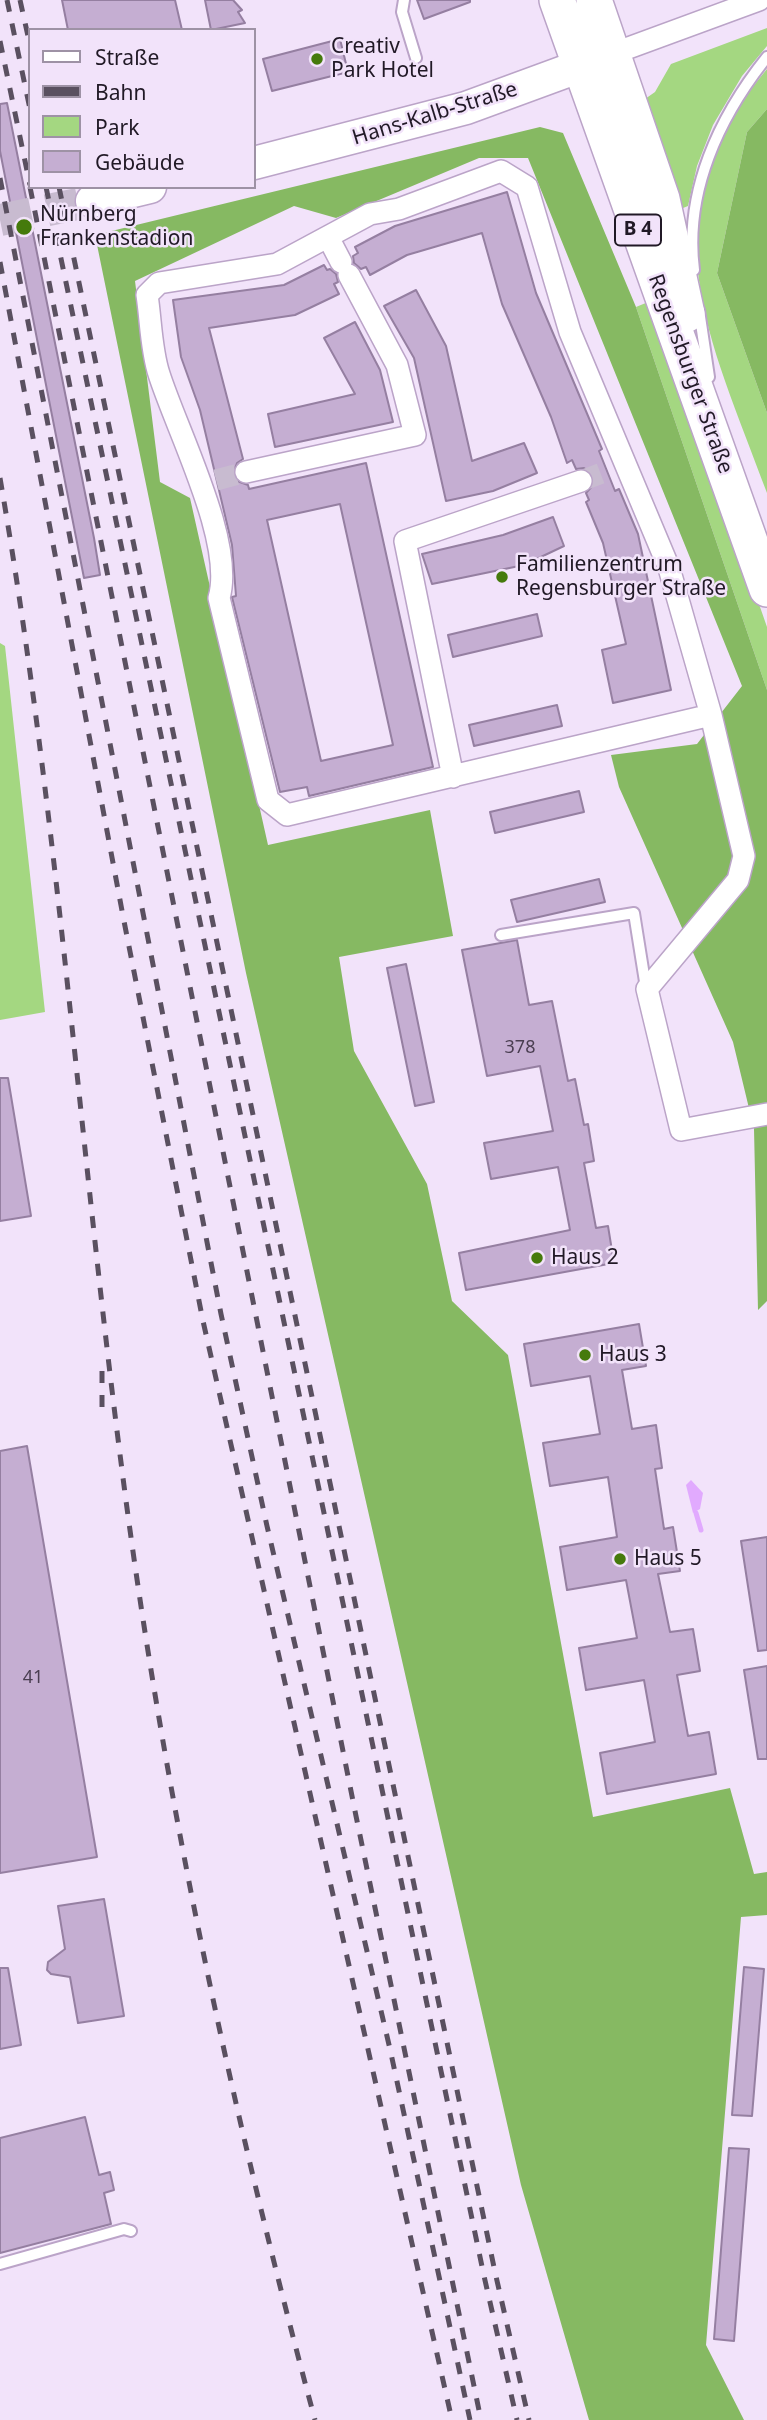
<!DOCTYPE html>
<html>
<head>
<meta charset="utf-8">
<style>
	body { margin:0 }
	#map { position:relative; width:767px; height:2420px; overflow:hidden; background:#f2e3fa; font-family:"Noto Sans",sans-serif }
	canvas { display:block }
	.legend { position:absolute; left:28px; top:28px; width:228px; height:161px; box-sizing:border-box; background:#f2e3fa; border:2px solid #9e92a5; margin:0; padding:9px 12px; list-style:none; font-size:21px; color:#211926 }
	.legend li { display:flex; align-items:center; gap:14px; height:35px }
	.legend b { width:35px; border:2px solid #9e92a5 }
</style>
</head>
<body>
<div id="map">
<canvas width="767" height="2420"></canvas>
<ul class="legend">
<li><b style="height:9px;background:#fff"></b>Straße</li>
<li><b style="height:9px;background:#5a5060"></b>Bahn</li>
<li><b style="height:19px;background:#a4d781"></b>Park</li>
<li><b style="height:19px;background:#c5aed2"></b>Gebäude</li>
</ul>
</div>
<script>
const g = document.querySelector('canvas').getContext('2d');
g.lineJoin = 'round';
function paint(path, color) { g.fillStyle = color; g.fill(path, 'evenodd'); }
function strokePath(path, color, width, dash) { g.strokeStyle = color; g.lineWidth = width; g.lineCap = dash ? 'butt' : 'round'; g.setLineDash(dash || []); g.stroke(path); }
function drawText(font, color, halo, rows, align = 'center') {
  g.font = font + ' "Noto Sans",sans-serif'; g.lineWidth = 5; g.setLineDash([]); g.textBaseline = 'middle'; g.strokeStyle = halo; g.fillStyle = color; for (const [text, x, y, turn = 0] of rows) {
    g.save(); g.translate(x, y); g.rotate((+turn || 0) * Math.PI / 180); g.textAlign = isNaN(turn) ? turn : align; if (halo) g.strokeText(text, 0, 0); g.fillText(text, 0, 0); g.restore();
  }
}
const green = new Path2D(`
	M767,28V46L742,76L713,125L697,166L688,206L683,208L645,99L655,92L671,64Z
	M767,69V109L747,132L717,273L767,413V493C710,337 642,216 767,69Z
	M653,300L767,627V690L636,307Z
	M0,643L5,646L45,1012L0,1020Z`);
const forest = new Path2D(`
	M767,109V413L717,273L747,132Z
	M540,127L563,133L636,307L767,690V1301L758,1310L754,1129L733,1042L619,787L611,755L697,744L742,686L528,158H479L336,218L294,206L135,281L160,482L190,498L268,845L430,810L453,936L339,957L354,1051L427,1184L452,1301L508,1355L593,1817L730,1788L754,1874L767,1872V1915L741,1917L706,2345L744,2420H589L521,2185L246,973L95,235Z`);
const water = new Path2D(`
	M691,1480L703,1493L700,1509L693,1513L686,1485Z`);
const stream = new Path2D(`
	M696,1513L701,1530`);
const building = new Path2D(`
	M62,0H175L182,30H68Z
	M205,0H233L242,10L238,12L245,23L211,30Z
	M417,0H470V2L424,19Z
	M340,39L348,72L272,91L263,59Z
	M7,103L94,538L100,575L84,578L0,151V104Z
	M507,192L536,293L602,449L599,451L615,491L619,489L638,534L671,690L613,703L602,650L626,644L603,543L586,502L589,500L586,493L594,484V477L584,468L576,469L572,460L567,463L551,417L502,304L482,233L407,255L370,275L366,267L361,269L354,263L353,256L358,253L355,247L395,226Z
	M324,265L327,270L330,269L336,274L338,282L334,284L339,294L295,315L209,328L243,459L237,463L233,474L237,481L248,485L249,489L366,463L433,767L309,796L307,787L280,792L232,597L236,596L232,545L200,410L181,357L173,300L284,285ZM340,504L393,745L321,761L267,520Z
	M416,290L446,346L472,461L524,443L537,473L493,491L446,501L414,358L384,306Z
	M355,322L380,370L393,422L275,447L268,414L355,394L324,338Z
	M553,517L564,546L524,565L432,584L422,554L503,535Z
	M537,614L542,636L453,657L448,635Z
	M557,705L562,726L474,746L469,725Z
	M579,791L584,812L495,833L490,812Z
	M599,879L605,902L517,922L511,900Z
	M517,940L529,1005L552,1001L568,1081L575,1079L584,1125L588,1124L594,1161L584,1163L596,1228L608,1226L614,1263L466,1290L459,1253L570,1230L558,1167L491,1179L484,1143L553,1131L540,1066L487,1076L462,950Z
	M406,964L434,1102L415,1106L387,968Z
	M0,1078H8L31,1216L0,1221Z
	M639,1324L646,1366L622,1370L632,1429L656,1425L662,1468L655,1469L664,1529L673,1527L680,1571L658,1574L670,1632L693,1629L700,1671L677,1675L688,1736L709,1732L716,1774L607,1794L600,1753L655,1742L644,1680L586,1690L579,1648L637,1638L626,1580L567,1590L560,1547L617,1537L608,1477L550,1486L543,1443L600,1434L590,1376L531,1386L524,1344Z
	M27,1446L97,1857L0,1873V1451Z
	M767,1537V1650L758,1651L741,1541Z
	M767,1666V1759H758L744,1670Z
	M104,1899L124,2016L78,2023L70,1977L51,1974L47,1970L48,1962L65,1949L58,1906Z
	M744,1967L764,1969L752,2116L732,2115Z
	M0,1968H8L21,2045L0,2049Z
	M85,2117L99,2175L110,2172L114,2190L104,2193L111,2224L0,2253V2138Z
	M729,2148L749,2149L734,2341L714,2339Z`);
const streetTunnel = new Path2D(`
	M216,480L246,472
	M581,481L607,471`);
const secondaryTunnel = new Path2D(`
	M0,220L92,201`);
const lane = new Path2D(`
	M404,0L402,12L416,58
	M694,270C684,192 719,117 767,57
	M699,310L709,377
	M501,935L634,913L646,988
	M0,2264L124,2229L131,2231`);
const street = new Path2D(`
	M612,54L759,0
	M328,237L341,262
	M246,472L415,435L397,365L349,275
	M711,715L669,568L570,332L527,187L501,171L399,209L370,214L277,264L159,283L147,295C151,321 151,350 159,374C177,431 235,542 219,598L268,800L287,815L711,715L744,856L738,880L647,989L681,1130L767,1114
	M453,777L405,541L581,481`);
const secondary = new Path2D(`
	M254,163L466,108L605,57
	M92,201L150,187`);
const primary = new Path2D(`
	M557,0L767,589
	M594,0L662,199L687,314`);
const rail = new Path2D(`
	M7,0L30,109
	M20,0L30,45
	M0,41L30,185
	M0,178L221,1314L267,1526L390,2049L470,2420
	M30,187L356,1816L481,2420
	M46,187L484,2276L517,2420
	M59,187L495,2272L529,2420
	M0,262L123,916L203,1321L452,2420
	M0,478C57,807 79,1139 122,1470C163,1791 231,2108 315,2420
	M102,1407V1371`);
const markers = [
	[317,59,7,"#457a0c"],
	[24,227,9,"#457a0c"],
	[502,577,7,"#457a0c"],
	[537,1258,7,"#457a0c"],
	[585,1355,7,"#457a0c"],
	[620,1559,7,"#457a0c"]
];
const numberNames = [
	["378",520,1048],
	["41",33,1678]
];
const shields = [
	[638,230,46]
];
const shieldNames = [
	["B 4",638,230]
];
const poiNames = [
	["Creativ",331,47],
	["Park Hotel",331,71],
	["Nürnberg",40,215],
	["Frankenstadion",40,239],
	["Familienzentrum",516,565],
	["Regensburger Straße",516,589],
	["Haus 2",551,1258],
	["Haus 3",599,1355],
	["Haus 5",634,1559]
];
const streetNames = [
	["Hans-Kalb-Straße",435,114,-17],
	["Regensburger Straße",690,374,70]
];
paint(green, '#a4d781');
paint(forest, '#86b962');
paint(water, '#e1aafe');
strokePath(stream, '#e1aafe', 5);
paint(building, '#c5aed2');
strokePath(building, '#957fa1', 2);
strokePath(streetTunnel, '#c8bbd0', 21, [21, 10]);
strokePath(secondaryTunnel, '#c8bbd0', 32, [32, 16]);
strokePath(lane, '#bba4c8', 14);
strokePath(street, '#bba4c8', 24);
strokePath(secondary, '#bba4c8', 35);
strokePath(primary, '#bba4c8', 38);
strokePath(lane, '#fff', 10);
strokePath(street, '#fff', 21);
strokePath(secondary, '#fff', 32);
strokePath(primary, '#fff', 35);
strokePath(rail, '#5a5060', 5, [12, 12]);
for (const [x, y, r, color] of markers) { const dot = new Path2D(); dot.arc(x, y, r, 0, 2 * Math.PI); g.fillStyle = color; g.fill(dot); strokePath(dot, '#f2e3fa', 2.5); }
drawText('18px', '#4a3e51', null, numberNames);
for (const [x, y, w] of shields) { const box = new Path2D(); box.roundRect(x - w / 2, y - 15.5, w, 31, 5); g.fillStyle = '#f2e3fa'; g.fill(box); strokePath(box, '#211926', 2); }
drawText('bold 19px', '#211926', null, shieldNames);
drawText('21px', '#211926', '#f2e3fa', poiNames, 'left');
drawText('21px', '#211926', '#f2e3fa', streetNames);
</script>
</body>
</html>
